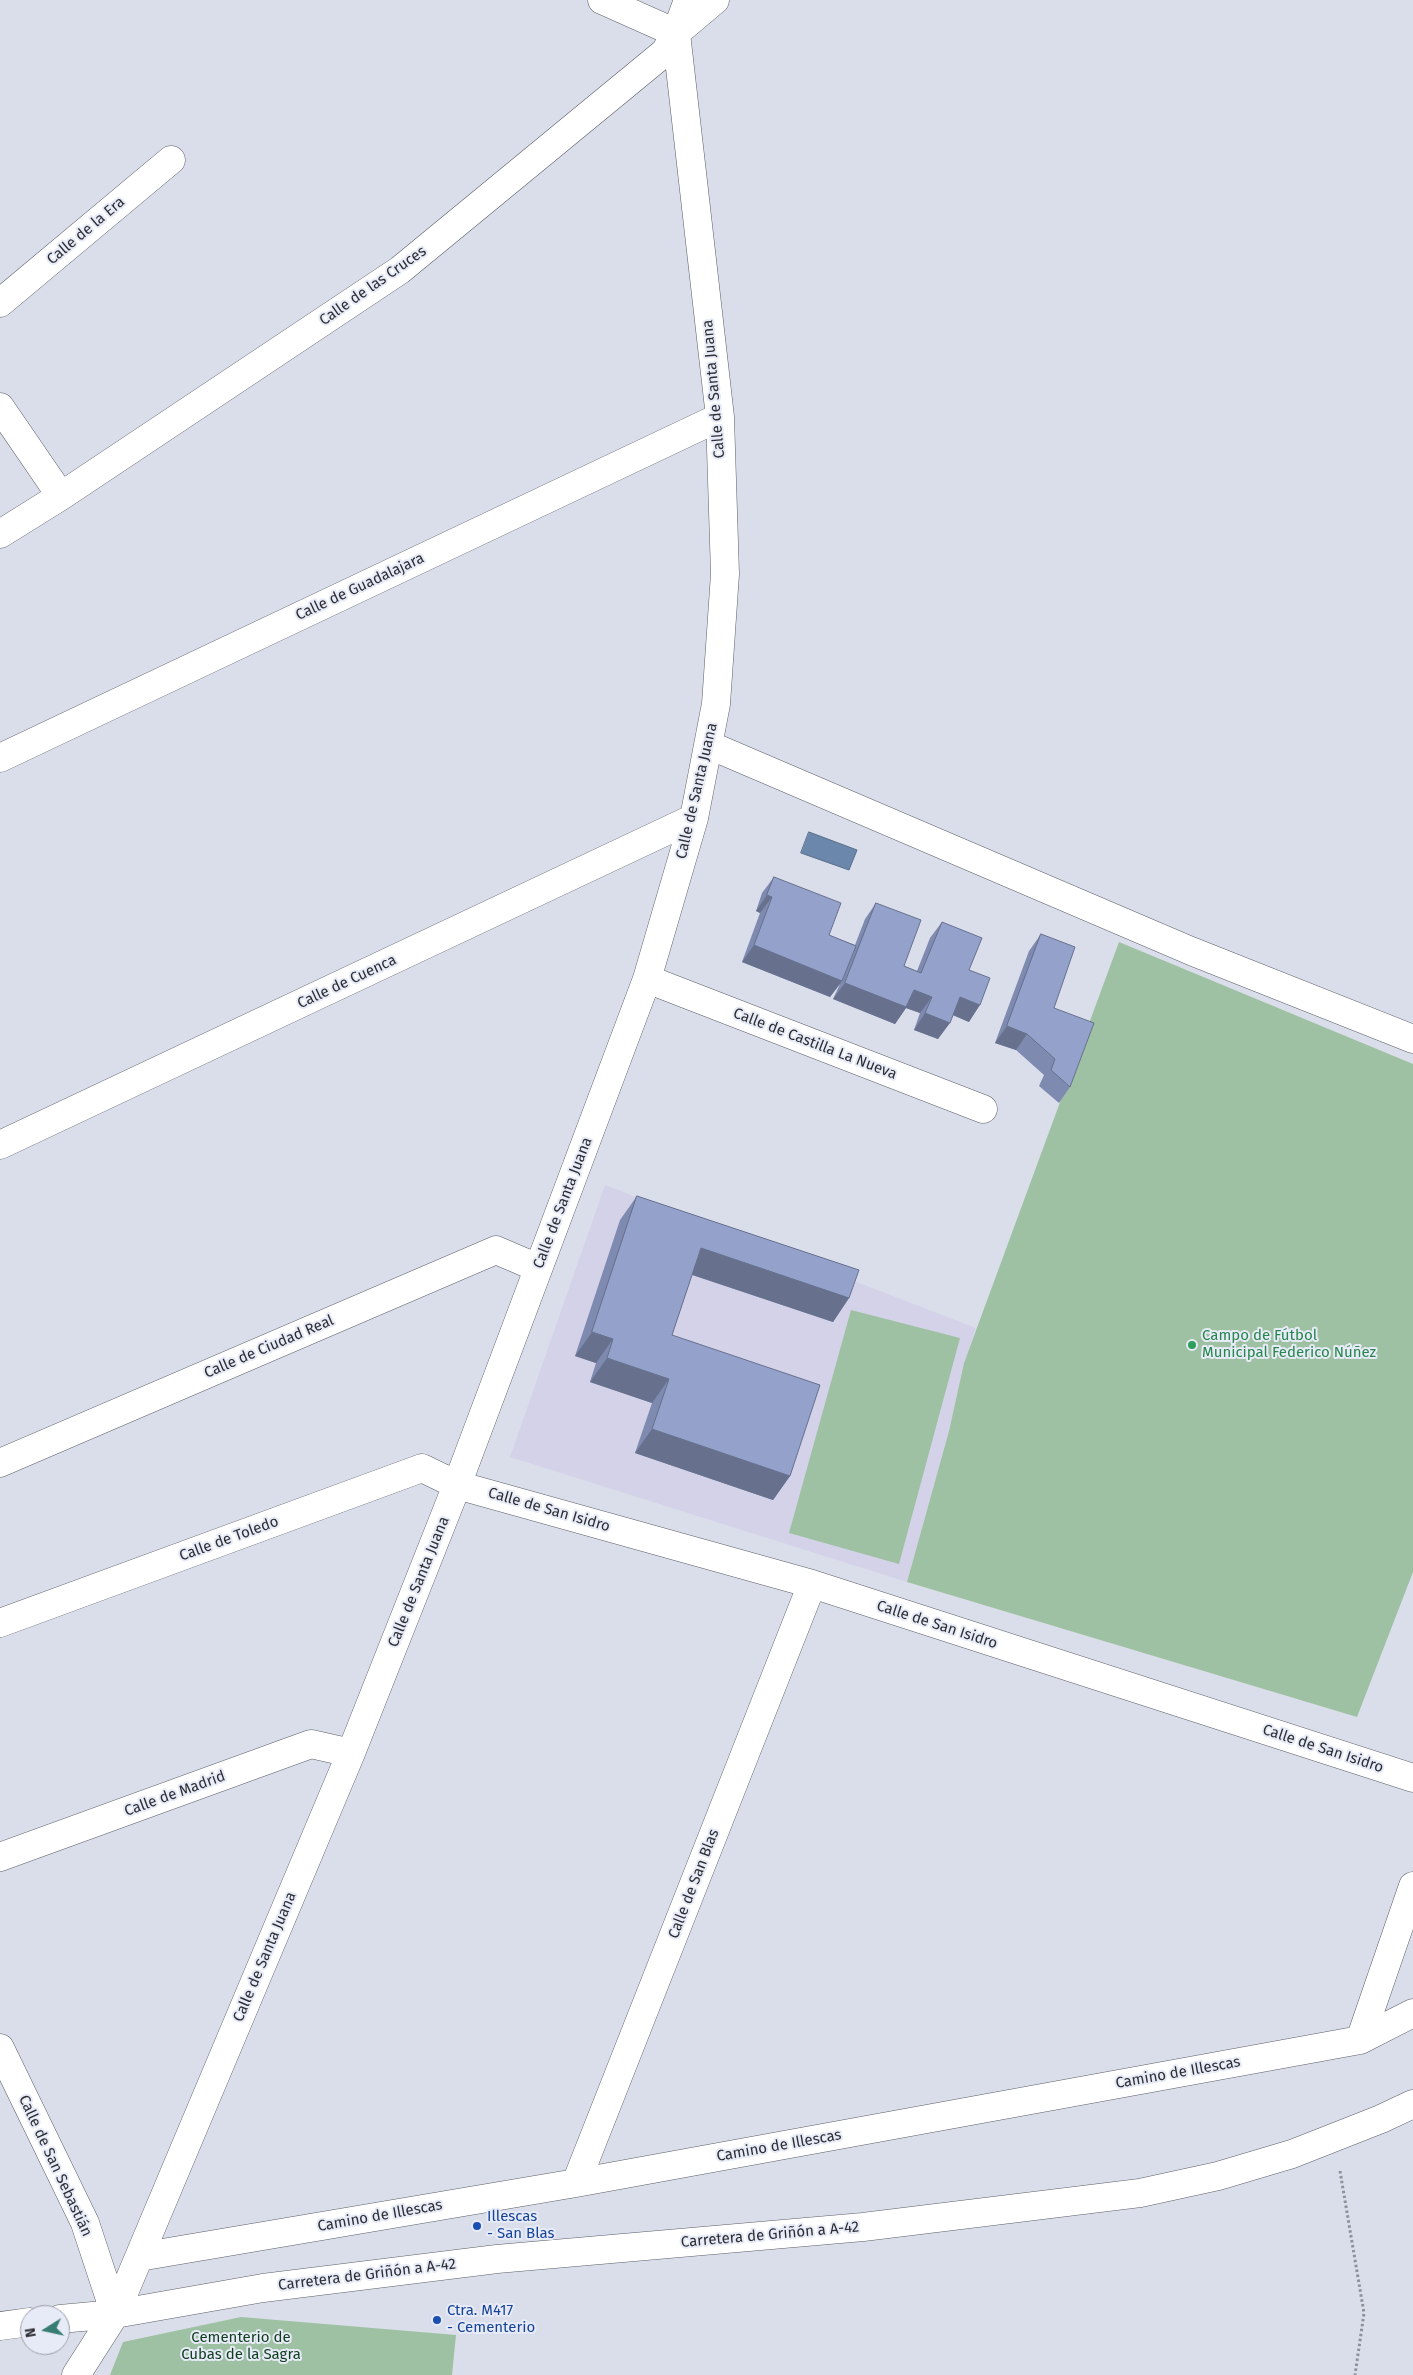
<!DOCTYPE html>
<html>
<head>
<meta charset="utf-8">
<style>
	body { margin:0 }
	#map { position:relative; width:1413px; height:2375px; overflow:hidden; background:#dadeea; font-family:"Fira Sans",sans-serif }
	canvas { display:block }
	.north { position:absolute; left:20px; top:2305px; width:50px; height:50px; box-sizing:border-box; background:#e7ebf7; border:1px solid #9d9fa9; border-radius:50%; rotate:260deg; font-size:14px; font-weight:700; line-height:20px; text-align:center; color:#2d2e33 }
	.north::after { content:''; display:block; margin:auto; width:18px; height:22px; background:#377d72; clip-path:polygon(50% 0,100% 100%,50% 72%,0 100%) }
</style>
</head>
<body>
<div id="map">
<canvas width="1413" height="2375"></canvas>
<div class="north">N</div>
</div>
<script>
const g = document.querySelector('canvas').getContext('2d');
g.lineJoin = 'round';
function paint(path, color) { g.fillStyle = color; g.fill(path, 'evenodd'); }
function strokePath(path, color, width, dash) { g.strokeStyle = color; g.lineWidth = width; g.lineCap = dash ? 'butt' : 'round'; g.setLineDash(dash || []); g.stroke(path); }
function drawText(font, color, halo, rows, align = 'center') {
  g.font = font + ' "Fira Sans",sans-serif'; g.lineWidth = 4; g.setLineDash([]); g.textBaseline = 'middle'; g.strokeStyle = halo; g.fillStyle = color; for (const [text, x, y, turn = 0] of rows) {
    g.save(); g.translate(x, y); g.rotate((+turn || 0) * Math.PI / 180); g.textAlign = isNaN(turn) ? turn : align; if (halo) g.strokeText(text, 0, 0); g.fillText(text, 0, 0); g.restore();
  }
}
const education = new Path2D(`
	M605,1185L976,1328L964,1363L949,1431L907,1582L510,1457Z`);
const green = new Path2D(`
	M1119,942L1413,1064V1572L1357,1717L907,1582L949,1431L964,1363Z
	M851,1310L960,1338L899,1564L789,1533Z
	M241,2317L456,2335L452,2375H110L123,2342Z`);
const water = new Path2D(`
	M809,832L857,850L849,870L801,853Z`);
const path = new Path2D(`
	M1340,2171L1364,2313L1355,2375`);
const minor = new Path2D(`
	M602,0L676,33
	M0,303L171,160
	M0,407L61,496
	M0,534L61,496L400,270L665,52L676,33L715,0
	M709,745L1191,951L1413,1039
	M0,758L720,417
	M647,979L983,1109
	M0,1145L694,818
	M0,1463L496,1250L538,1268
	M0,1623L422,1468L457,1485L812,1584L1413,1778
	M0,1857L311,1744L351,1753
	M1360,2040L1413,1886
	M0,2048L85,2223L115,2314
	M576,2183L812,1584
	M139,2257L576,2183L1360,2040L1413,2013
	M60,2319L115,2314L263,2288L497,2259L863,2227L1140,2193L1218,2176L1292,2154L1381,2119L1413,2104
	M0,2326L30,2322
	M76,2375L115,2314L351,1753L457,1485L647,979L694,818L716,704L725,574L720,417L676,33L688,0`);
const wall = new Path2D(`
	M774,877L829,935L855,945L865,919L876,903L904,966L917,971L930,938L942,922L969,970V1022L953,1015L938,1039L914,1030L920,1013L906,1008L895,1024L833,999L840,984L830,997L742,962L760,913L756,911L762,893Z
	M1041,934L1054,1008L1070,1087L1059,1103L1039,1086L1044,1075L1016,1050L995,1043L1029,951Z
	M637,1196L849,1298L833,1322L692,1275L672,1335L790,1476L773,1500L635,1453L652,1403L590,1382L596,1363L575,1356L620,1220Z`);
const shadedWall = new Path2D(`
	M767,895L772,897L760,913L756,911Z
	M754,945L842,981L830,997L742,962Z
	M845,983L914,990L932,997L920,1013L906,1008L895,1024L833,999Z
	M960,997L980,1005L969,1022L948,1013Z
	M925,1013L950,1023L938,1039L914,1030Z
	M1007,1026L1027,1034L1016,1050L995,1043Z
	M701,1248L849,1298L833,1322L684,1272Z
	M592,1332L613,1339L596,1363L575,1356Z
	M607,1358L669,1379L652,1403L590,1382Z
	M652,1429L790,1476L773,1500L635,1453Z`);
const building = new Path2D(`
	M774,877L841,903L829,935L856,946L842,981L754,945L772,897L767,895Z
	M876,903L921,920L904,966L921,973L942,922L982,938L969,970L990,978L980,1005L960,997L950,1023L925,1013L932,997L914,990L906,1007L845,983Z
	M1041,934L1075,947L1054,1008L1094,1023L1070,1087L1051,1070L1055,1059L1027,1034L1007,1026Z
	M637,1196L859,1270L849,1298L701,1248L672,1335L820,1385L790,1476L652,1429L669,1379L607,1358L613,1339L592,1332Z`);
const markers = [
	[1192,1345,5,"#2e9e5b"],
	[477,2226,5,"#1a4fb4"],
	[437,2320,5,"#1a4fb4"]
];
const streetNames = [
	["Calle de la Era",86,231,-40],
	["Calle de las Cruces",373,286,-35],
	["Calle de Santa Juana",714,389,-95],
	["Calle de Guadalajara",360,587,-25],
	["Calle de Santa Juana",697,791,-77],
	["Calle de Cuenca",347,982,-25],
	["Calle de Castilla La Nueva",815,1044,21],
	["Calle de Santa Juana",563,1203,-69],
	["Calle de Ciudad Real",269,1347,-23],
	["Calle de San Isidro",549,1510,16],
	["Calle de Toledo",229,1539,-20],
	["Calle de Santa Juana",419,1582,-68],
	["Calle de San Isidro",937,1625,18],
	["Calle de San Isidro",1323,1749,18],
	["Calle de Madrid",175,1794,-20],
	["Calle de San Blas",694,1884,-69],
	["Calle de Santa Juana",265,1957,-67],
	["Camino de Illescas",1178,2073,-10],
	["Camino de Illescas",779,2146,-10],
	["Calle de San Sebastián",55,2166,65],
	["Camino de Illescas",380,2216,-10],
	["Carretera de Griñón a A-42",770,2235,-5],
	["Carretera de Griñón a A-42",367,2275,-7]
];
const leisureNames = [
	["Campo de Fútbol",1202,1336],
	["Municipal Federico Núñez",1202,1353]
];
const transitNames = [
	["Illescas",487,2217],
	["- San Blas",487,2234],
	["Ctra. M417",447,2311],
	["- Cementerio",447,2328]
];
const parkNames = [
	["Cementerio de",241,2338],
	["Cubas de la Sagra",241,2355]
];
paint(education, '#d4d2e8');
paint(green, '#9fc1a3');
paint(water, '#6b88ac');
strokePath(water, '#586d88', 1);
strokePath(minor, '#5c5f69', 29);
strokePath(path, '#8e9099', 3, [2.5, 2.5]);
strokePath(minor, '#fff', 28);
paint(wall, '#7e8aaf');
paint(shadedWall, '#67718e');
paint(building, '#93a1cb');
strokePath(building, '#67718e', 1);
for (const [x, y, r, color] of markers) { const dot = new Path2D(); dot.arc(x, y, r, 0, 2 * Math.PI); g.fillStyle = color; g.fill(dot); strokePath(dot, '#e7ebf7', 2); }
drawText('15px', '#2d2e33', '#e7ebf7', streetNames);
drawText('15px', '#27864d', '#e7ebf7', leisureNames, 'left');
drawText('15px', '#164399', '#e7ebf7', transitNames, 'left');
drawText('15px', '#0f3d1c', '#e7ebf7', parkNames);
</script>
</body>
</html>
